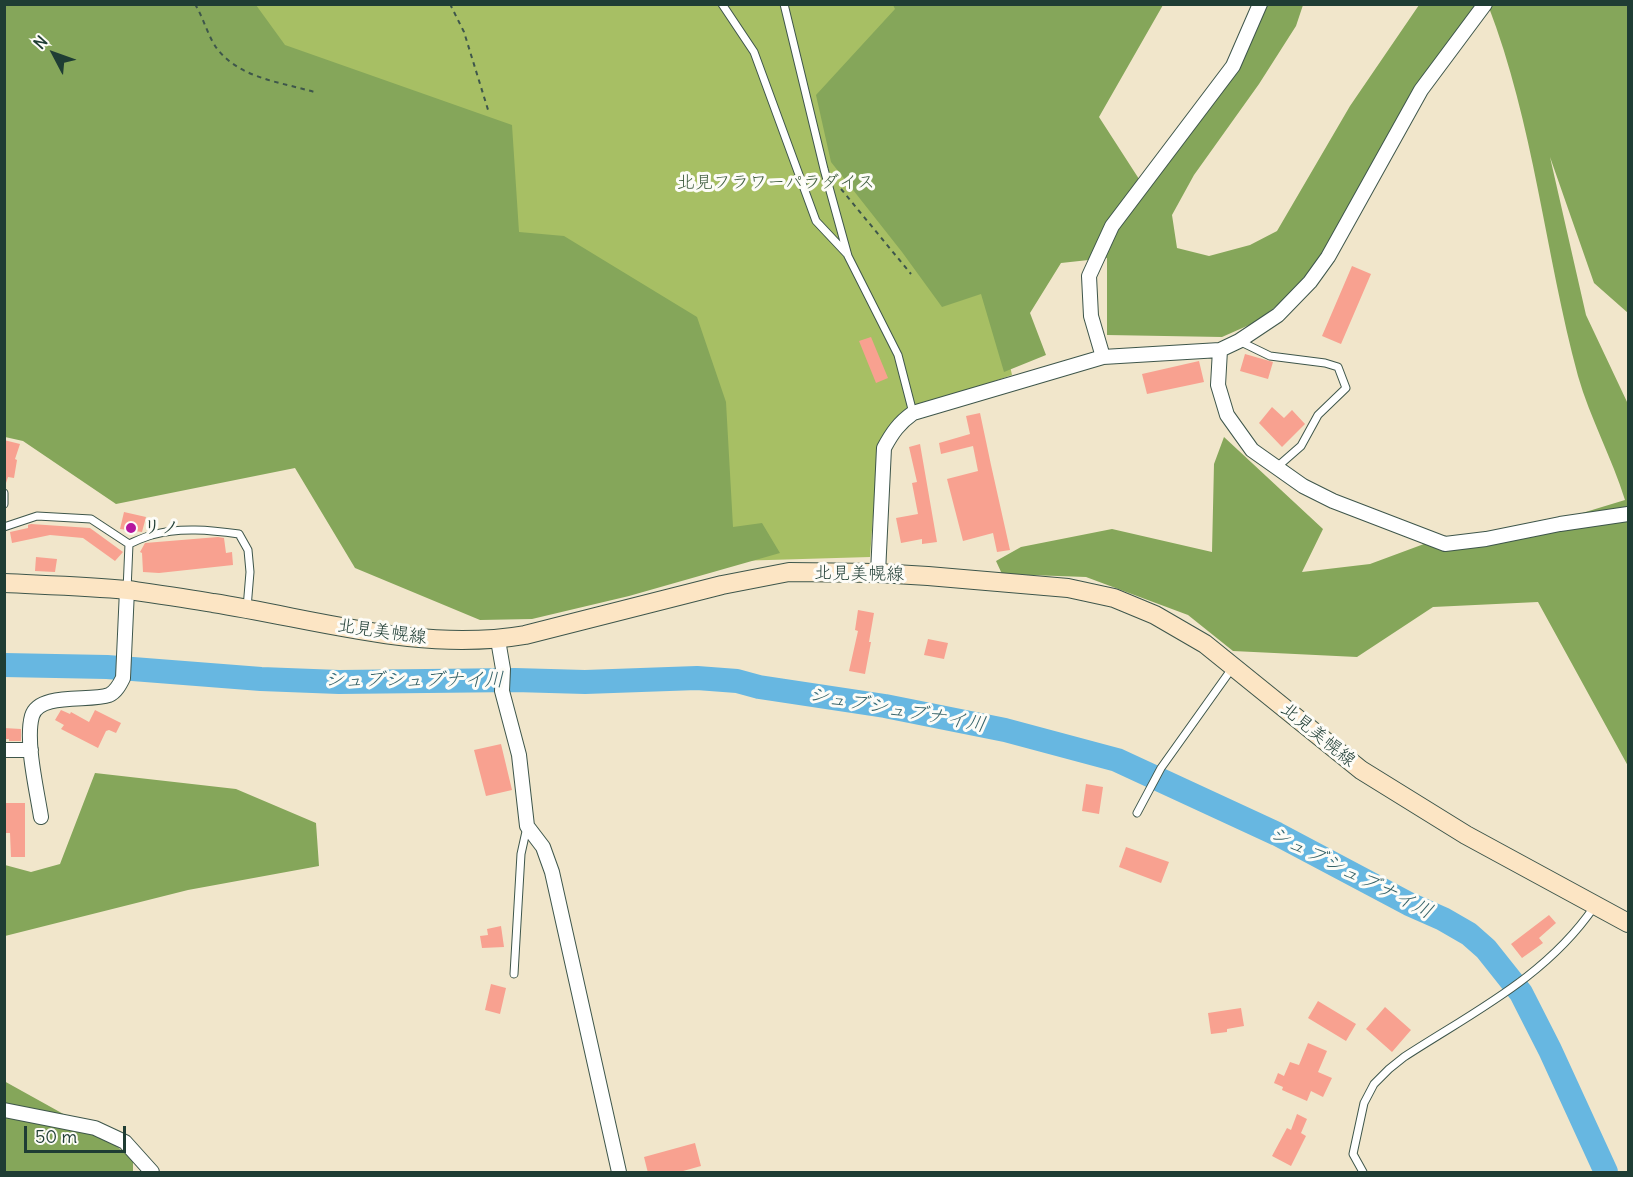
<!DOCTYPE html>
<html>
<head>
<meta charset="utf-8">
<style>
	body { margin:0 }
	#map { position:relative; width:1633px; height:1177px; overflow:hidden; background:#f1e6cb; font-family:Delius,sans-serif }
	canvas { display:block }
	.frame { position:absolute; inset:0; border:6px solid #1f3d34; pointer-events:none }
	.north { position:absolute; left:24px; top:24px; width:60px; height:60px; -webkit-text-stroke:4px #fdfcf7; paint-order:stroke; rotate:311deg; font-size:16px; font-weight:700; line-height:24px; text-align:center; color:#1f3d34 }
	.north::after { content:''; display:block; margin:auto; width:21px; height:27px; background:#1f3d34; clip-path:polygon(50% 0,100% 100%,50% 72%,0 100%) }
	.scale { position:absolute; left:24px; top:1126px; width:102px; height:27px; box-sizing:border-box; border:3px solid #1f3d34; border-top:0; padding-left:8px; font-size:18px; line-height:21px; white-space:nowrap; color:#1f3d34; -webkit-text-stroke:4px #fdfcf7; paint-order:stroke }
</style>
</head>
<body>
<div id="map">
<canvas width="1633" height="1177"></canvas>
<div class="frame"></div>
<div class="north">N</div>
<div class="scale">50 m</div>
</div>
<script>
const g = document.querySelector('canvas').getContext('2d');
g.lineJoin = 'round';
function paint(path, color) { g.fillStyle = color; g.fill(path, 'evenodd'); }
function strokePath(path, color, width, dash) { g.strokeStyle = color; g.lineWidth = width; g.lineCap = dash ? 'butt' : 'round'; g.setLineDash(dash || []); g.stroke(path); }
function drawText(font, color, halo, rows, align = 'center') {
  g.font = font + ' Delius,"Klee One",sans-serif'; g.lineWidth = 6; g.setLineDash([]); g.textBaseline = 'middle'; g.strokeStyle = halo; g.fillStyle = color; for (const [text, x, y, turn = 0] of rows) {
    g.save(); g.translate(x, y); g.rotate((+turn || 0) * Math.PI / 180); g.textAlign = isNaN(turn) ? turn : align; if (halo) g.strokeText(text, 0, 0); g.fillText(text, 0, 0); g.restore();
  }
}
const green = new Path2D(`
	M136,5H911L993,289L1012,375L901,414L881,443L876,476L870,557L735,561Z`);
const forest = new Path2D(`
	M5,4L256,5L285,45L512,125L519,232L564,236L697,317L726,402L733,527L762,523L780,553L629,596L532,619L480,620L355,568L295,468L116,504L23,441L5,437Z
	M893,5H1163L1099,117L1139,179L1227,86L1264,5H1303L1296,26L1259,84L1194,175L1172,215L1177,248L1209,256L1250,245L1277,231L1350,106L1419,5H1479L1418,82L1321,257L1288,297L1256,322L1222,337L1107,335V258L1061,263L1030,313L1046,355L1004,372L981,294L942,307L902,252L831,162L816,95L895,9Z
	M1488,5H1628V313L1594,283L1550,157L1586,315L1628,404V766L1538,602L1433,607L1357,657L1233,651L1188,615L1086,577L1002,574L996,561L1021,547L1112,529L1212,552L1214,464L1224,437L1323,529L1302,572L1370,564L1424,544L1500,538L1625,500C1612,458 1590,418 1578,376C1545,253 1534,124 1488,5Z
	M95,773L236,789L316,823L319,866L188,890L5,936V865L31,872L60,864Z
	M4,1081L103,1136L133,1159V1172H5Z`);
const river = new Path2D(`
	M4,665L107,667L261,679L339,682L515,680L585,682L697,678L737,681L759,687L885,706L1005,730L1117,760L1277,834L1409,904L1443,919L1469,934L1486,949L1521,993L1550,1050L1606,1172`);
const building = new Path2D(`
	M1352,266L1371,274L1341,344L1322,336Z
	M871,337L888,378L876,383L859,341Z
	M1245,354L1273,362L1268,379L1240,371Z
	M1199,361L1204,382L1147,394L1142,374Z
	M1272,407L1284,418L1292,410L1305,424L1282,447L1259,423Z
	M980,413L991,465L1010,550L997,552L993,533L963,541L947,479L978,471L973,446L941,454L939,443L970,434L966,416Z
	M4,440L20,444L15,459L17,460L14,478L8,477L6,483Z
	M920,444L937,542L922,544V539L901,543L896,518L918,514L912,483L917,482L909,447Z
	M124,512L146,517L142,532L120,529Z
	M31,524L90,528L123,552L115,561L83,538L50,535L12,543L10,532L28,528V525Z
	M218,537L224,538L226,553L232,552L233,565L159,573L143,572L142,553L140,552L145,543Z
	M36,557L57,559L55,572L35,571Z
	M858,610L874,613L869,642H871L865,674L849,671L858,631L855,630Z
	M928,639L948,643L944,659L924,655Z
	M61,710L70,714L71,712L89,722L95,710L121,723L116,733L109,730L106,731L98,748L61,729L64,725L55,720Z
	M4,728L21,729V741H9V739H4Z
	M501,744L512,790L486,796L474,750Z
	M1086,784L1103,787L1099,814L1082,811Z
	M4,803H25V857H11L10,833H4Z
	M1126,847L1169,862L1161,883L1119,867Z
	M1549,915L1556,923L1539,938L1543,943L1522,958L1511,944Z
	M501,926L504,947L482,948L480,936L488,935L487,929Z
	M491,984L506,988L500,1014L485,1010Z
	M1318,1001L1356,1024L1346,1041L1308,1018Z
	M1385,1007L1411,1030L1392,1052L1366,1029Z
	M1241,1008L1244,1026L1227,1029V1032L1211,1034L1208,1013Z
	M1308,1043L1327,1051L1318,1072L1332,1078L1323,1097L1311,1091L1307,1101L1282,1090L1283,1087L1274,1083L1278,1073L1284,1076L1290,1062L1299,1065Z
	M1297,1114L1307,1119L1301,1133L1306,1136L1291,1166L1272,1156L1287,1128L1291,1130Z
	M695,1143L701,1166L676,1173H648L644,1157Z`);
const path = new Path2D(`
	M195,4C204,19 208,37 218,50C242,79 281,82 314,92
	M450,4L464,32L489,113
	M841,189L911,274`);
const lane = new Path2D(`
	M722,4L754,52L816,221L847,254
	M784,4L824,169L848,256L898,355L913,413
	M1239,341L1270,356L1325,363L1338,367L1346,388L1318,415L1301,446L1277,467
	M4,493V504
	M4,527L37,516L91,519L129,544L127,590
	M129,544C136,541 144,537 152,535C179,527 211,530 239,534L248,550L250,572L247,608
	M1137,813L1161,768L1233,667
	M514,974L521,854L527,827
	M1363,1172L1353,1154L1364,1103L1374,1084L1389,1069L1404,1057C1473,1012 1546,977 1594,907`);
const street = new Path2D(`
	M1220,350L1218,385L1227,415L1252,450L1303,486L1333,501L1445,544L1486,539L1560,524L1628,514
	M1103,357L1091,316L1089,276L1112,226L1233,66L1260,4
	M878,573L884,448C892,433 899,423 913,413L1103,357L1220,350L1239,341L1278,315L1310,282L1328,257L1421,90L1485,4
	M498,640L503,669L502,691L519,755L527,826L543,847L552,872L619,1172
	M4,750H31
	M41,817C37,791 25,741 32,716C39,692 90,702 109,695C116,692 120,684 123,678L127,590
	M4,1110L95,1128L125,1142L152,1172`);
const secondary = new Path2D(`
	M4,583C45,585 87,586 128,590C156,594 185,598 213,603C316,619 421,653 525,635L722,585L789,572L878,573L928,576L1068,588L1114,598L1155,615L1205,644L1361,770L1466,835L1628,923`);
const markers = [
	[131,528,6,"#b5179e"]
];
const parkNames = [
	["北見フラワーパラダイス",776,183]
];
const poiNames = [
	["リノ",143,528]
];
const streetNames = [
	["北見美幌線",859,574,1],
	["北見美幌線",382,632,8],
	["北見美幌線",1318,735,39]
];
const waterNames = [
	["シュブシュブナイ川",414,680],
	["シュブシュブナイ川",897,710,10],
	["シュブシュブナイ川",1351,873,27]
];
paint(green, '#a7bf64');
paint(forest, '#85a65a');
strokePath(river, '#67b7e1', 24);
paint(building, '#f8a190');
strokePath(lane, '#3e564b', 9);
strokePath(street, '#3e564b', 16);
strokePath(secondary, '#3e564b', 20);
strokePath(path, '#3e564b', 2, [4.5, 4.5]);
strokePath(lane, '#fff', 7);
strokePath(street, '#fff', 14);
strokePath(secondary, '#fce5c4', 18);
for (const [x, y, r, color] of markers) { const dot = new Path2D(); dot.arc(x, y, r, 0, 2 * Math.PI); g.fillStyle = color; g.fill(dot); strokePath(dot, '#fdfcf7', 2); }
drawText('18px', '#415e40', '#fdfcf7', parkNames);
drawText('bold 18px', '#1f3d34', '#fdfcf7', poiNames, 'left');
drawText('18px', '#1f3d34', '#fdfcf7', streetNames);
drawText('italic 20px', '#356268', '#fdfcf7', waterNames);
</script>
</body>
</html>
